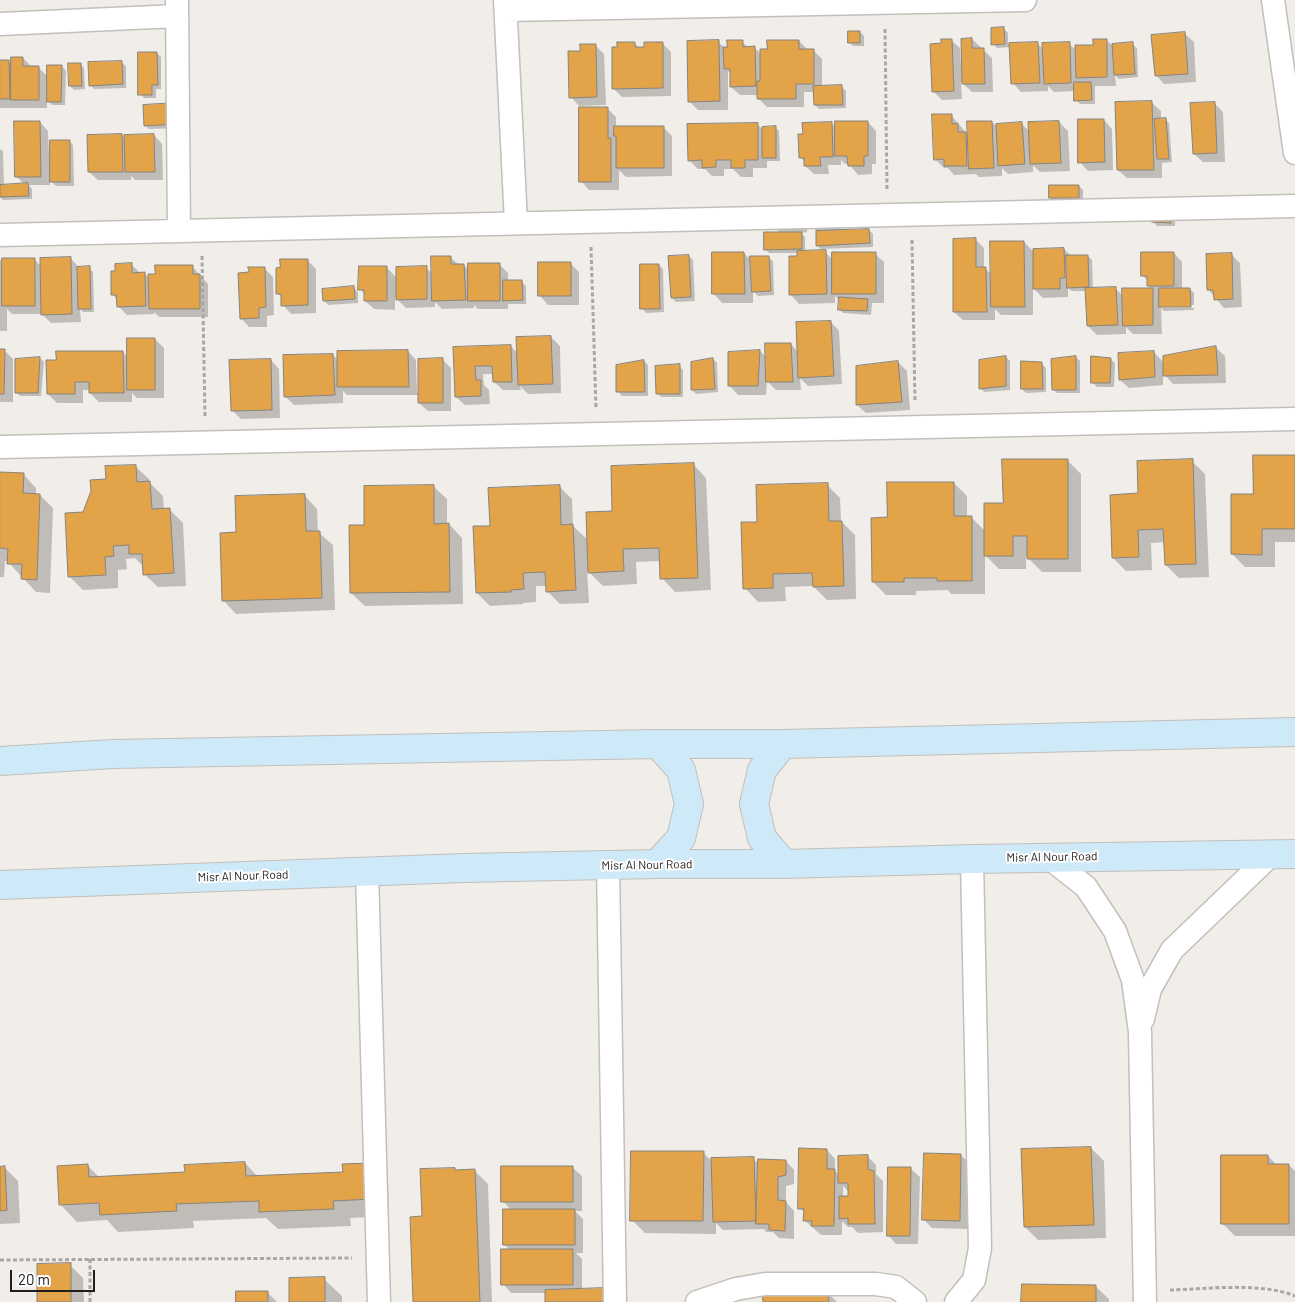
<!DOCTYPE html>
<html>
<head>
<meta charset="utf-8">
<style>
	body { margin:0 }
	#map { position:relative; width:1295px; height:1302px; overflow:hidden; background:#f1ede8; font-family:Barlow,sans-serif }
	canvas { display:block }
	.scale { position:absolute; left:10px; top:1270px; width:85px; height:22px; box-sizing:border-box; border:2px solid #1f1e1c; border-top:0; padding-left:6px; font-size:15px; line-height:18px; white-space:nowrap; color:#1f1e1c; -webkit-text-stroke:4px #fff; paint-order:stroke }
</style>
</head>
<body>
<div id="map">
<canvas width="1295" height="1302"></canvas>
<div class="scale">20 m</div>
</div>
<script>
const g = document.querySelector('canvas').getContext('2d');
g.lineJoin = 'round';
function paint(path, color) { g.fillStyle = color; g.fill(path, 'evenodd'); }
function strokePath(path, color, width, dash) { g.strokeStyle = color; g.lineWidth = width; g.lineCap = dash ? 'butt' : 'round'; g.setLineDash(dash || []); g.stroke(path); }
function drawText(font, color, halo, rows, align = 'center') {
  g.font = font + ' Barlow,sans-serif'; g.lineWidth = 4; g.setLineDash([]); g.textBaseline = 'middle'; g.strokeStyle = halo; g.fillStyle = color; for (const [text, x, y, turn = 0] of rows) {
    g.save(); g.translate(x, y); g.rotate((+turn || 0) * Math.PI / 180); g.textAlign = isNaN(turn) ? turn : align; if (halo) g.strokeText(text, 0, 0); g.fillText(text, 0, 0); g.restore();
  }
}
const shadow = new Path2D(`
	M1004,29L1008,33V44H1038L1044,50L1069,44L1077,51L1094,46L1106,40L1112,45L1132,44L1137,48L1138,77L1119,79L1115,75L1116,86H1095V104H1080L1076,100L1075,91L1054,92L1048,86V91L1021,92L1013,83L1011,47L997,48L993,44Z
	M860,32L864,36V46H853L849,42Z
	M1185,34L1194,42L1196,82L1164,84L1156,75Z
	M972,39L992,58L993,92H972L961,82L962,99L942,100L933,91L943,44L951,40L960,48L961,67H963Z
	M799,41L808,50H813L822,59V87H842L846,91V108L819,109L815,105V92H804V107H767L758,98V95H740L731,87V74L728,71V110H698L690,102L718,42L725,48L742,42L749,48H755L761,54L768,50Z
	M634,43L640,48L662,43L671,52V96L622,97L613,88Z
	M595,45L604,54L606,105L579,106L571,97L582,52Z
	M157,53L161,57V89H156V98H144L140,94Z
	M23,58L32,67H38L48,77L62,66L66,71L65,105H52L47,100V108H0V61H8L12,65Z
	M121,62L126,66V88L94,89L90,85Z
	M80,64L84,68L85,89L74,90L70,86Z
	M1152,103L1161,111V119H1165L1169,123L1172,162L1162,163V178H1127L1118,170Z
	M1214,103L1223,112L1225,162H1203L1194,154Z
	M144,106L179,128L149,129L145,125Z
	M607,108L616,117V127H663L672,136V176L626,177L619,170V190H589L581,181Z
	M951,115L969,136L992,122L995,125L1022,124L1030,132L1059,122L1068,131L1070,171L1040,172L1033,165V172L1008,174L1002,168V176L979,177L976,174L954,175L948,168H944L935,159Z
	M1104,120L1112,129L1113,170L1088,171L1080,162Z
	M40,122L48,131L49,153L69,141L73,145L74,186H56L50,180V185H29L32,189V199L3,200L0,197V149L3,151L4,186L25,185L17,177Z
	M868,122L876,131V164H872V174L858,175L849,164H845L841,160V165H828L829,174H814L805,166V162L800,157L832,124L836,128Z
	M758,125L763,130L775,127L779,131L780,161H767V168H753V177H741L733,169H724V176H712L705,169H698L689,160Z
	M122,135L125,139L154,135L162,144L163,180H135L131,176V180H98L89,172Z
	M1079,186L1083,190V201L1054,202L1050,198Z
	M1175,218V226H1157L1153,222Z
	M776,221L807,224V232L801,233L805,237V252H825L833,260L875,254L884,262V303H872L871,315L843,313L839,309L840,301L835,296V303L799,304L791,295L798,253H769L765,249L780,233L777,230Z
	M840,224V231L869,230L873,234V247L821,249L817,245V231L811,227Z
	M975,239L984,248V268L992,274L1024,242L1034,252L1064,249L1071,256H1088L1092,260L1093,289H1116L1124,297L1152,290L1148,286V281L1142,275L1174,253L1182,262V289H1190L1194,293V305L1162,306V308H1194V310L1164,311L1161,308L1162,334H1133L1126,327V334L1097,335L1088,326L1087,291H1072L1068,288V297L1043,298L1033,288V315H1001L995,309V320H963L954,312Z
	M744,253L752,261L768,257L773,261L774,295L758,296L753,291V303H722L714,294Z
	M1231,254L1240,263L1242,307L1224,308L1208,289Z
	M689,256L693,260L695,301L676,302L672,298Z
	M450,257L459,265H464L469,271L499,264L508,273V282H522L526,286V304H508V309H478L474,305V308L442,309L435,302V307L406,308L395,297V310L374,309L365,301V295L360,289L387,268L397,278L426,268L433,274Z
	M34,259L41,266L71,259L80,268H89L93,272L94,312H83L80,309L81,322L51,323L42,314H12L7,309V331H0V260L3,263Z
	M307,260L316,269V313L291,314L283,305V298L277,293Z
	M570,263L579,272V305H548L540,296Z
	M131,264L140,273L144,274L150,279L156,275L192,266L208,284V317H159L154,312V314L127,315L118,306V300L113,295L117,272Z
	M659,265L663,269L664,312L646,313L642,308Z
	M264,268L273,277L274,315L267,316V327H249L241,318L250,274Z
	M354,288L358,292V303L328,305L324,300Z
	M831,322L839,331L842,384L808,386L800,378L801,390H776L767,381L766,395H738L730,386V353L760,351L767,358L791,344L798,352Z
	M551,337L560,346L561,393L528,394L520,386L521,390H503L494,382V374H483L484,385L489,390L490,404L465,405L456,397L454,348L511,346L518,354Z
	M155,339L164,348V398H137L132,393V402H99L90,393V390H83V403H57L48,394L123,352L128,358Z
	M1216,348L1225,356L1226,383L1173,384L1163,373V385L1129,388L1120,380L1154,352L1164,363Z
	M0,350L5,351L13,359V402H0Z
	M408,351L416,360L417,393H419L442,359L451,368V411H428L419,403V395H347L343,391V403L294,405L285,396L333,355L338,360Z
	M1006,357L1010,361V390L984,392L980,388V361Z
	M1076,357L1080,361V393H1057L1053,389Z
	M40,358L44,362L41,396H20L16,392Z
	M713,359L717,363L718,392L696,394L692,390Z
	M1110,359L1115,363L1114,387H1097L1093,383Z
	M271,360L279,369L280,418L241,419L232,410Z
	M644,361L648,365V396H622L618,391Z
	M898,362L907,371L910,410L866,413L857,405Z
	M1042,364L1046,368V392L1026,393L1022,389Z
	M679,366L683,370V397H661L657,393Z
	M1295,457V542H1275V567H1245L1232,554L1254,495Z
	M1068,461L1081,474V572H1042L1026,556V569H999L985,555V594H951L948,590L916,591V595H886L873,582L888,518L954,483L967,496V517H971L985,531L1004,504Z
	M1192,461L1205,474L1209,577L1179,578L1166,565L1165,542L1151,543L1152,570L1126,571L1113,558L1139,494Z
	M693,464L706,478L711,590L675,592L662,578L661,561L636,562L637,584L603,586L587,570L589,603L560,604L547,591V586H536V602L523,603V604L490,606L477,593L491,527L559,486L572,499L573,526L589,541L614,512Z
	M135,466L149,479V482L163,496L164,510L169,509L183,523L186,586L158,587L144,574V567L135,558L126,559L127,569L118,570V588L83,590L70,577L83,514L107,480Z
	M0,474H23L36,488V495H40L53,508L50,593L36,592L9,563V561H5L4,577H0Z
	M827,485L840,498L841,521L855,535L856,599L827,600L813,586L785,587L786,601L758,602L745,588L758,524Z
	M433,486L447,499V525L449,524L462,538L463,604L365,606L351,593L365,526Z
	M304,495L317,509L318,532L333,545L335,610L236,614L223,600L238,533Z
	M1091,1148L1104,1161L1106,1238L1038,1240L1025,1227Z
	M827,1150L835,1159V1171L839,1175L867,1156L876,1165V1174L883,1181V1232L858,1233L852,1227H848L842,1221V1235H821L804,1220L805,1213L800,1208ZM843,1186L848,1191L850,1198H843Z
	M703,1153L713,1162L753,1159L759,1164L786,1161L794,1170V1184L786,1186V1202L794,1211V1239L779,1238L773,1232H766L764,1229L723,1230L716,1223V1234L645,1233L632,1220Z
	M961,1155L970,1164L968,1229L932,1228L924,1220Z
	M1268,1156L1277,1165H1289L1295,1171V1236H1235L1222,1223Z
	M245,1163L258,1177L344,1173L370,1164L388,1181L389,1216L350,1218L351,1226L278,1229L266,1218L193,1221L194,1228L118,1232L107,1220L77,1222L60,1204L88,1166L100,1178L186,1174Z
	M0,1168H5L18,1181L20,1223L0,1224Z
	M573,1168L582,1176V1211H575L583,1219V1253H576L582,1259V1290L546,1302V1293H511L503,1284L510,1250L504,1244L511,1210L503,1201Z
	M455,1169L457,1171L474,1170L488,1184L492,1302H414L423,1217Z
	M911,1169L920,1177L918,1244H896L888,1235Z
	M70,1265L83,1278L84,1302H39Z
	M324,1279L342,1296V1302H290Z
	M1095,1286L1109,1299V1302H1023Z
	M267,1292L277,1302H238Z
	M828,1293L837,1302H764Z`);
const building = new Path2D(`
	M1004,27L1005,44L991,45V28Z
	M848,31H860V43H848Z
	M1185,32L1188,74L1155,76L1151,35Z
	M972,38V48H984L985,84H962L961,39Z
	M941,39H952L954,91L932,92L930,44L941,43Z
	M1093,39H1107V77L1076,78L1075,45H1093Z
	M719,40L720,101L688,102L687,41Z
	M727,40H743V47L755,46L756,86L730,87V69H724L723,47H727Z
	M767,40H799V49H814V84H796V99H757V81H760V49H767Z
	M617,42H635V47H644V42H663V88L612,89V47H617Z
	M1038,42L1040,83L1011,84L1009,43Z
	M1070,42L1071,83L1044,84L1042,43Z
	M1133,42L1135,74L1114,75L1112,44Z
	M580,44H596L597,97L569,98L568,51H580Z
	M138,52H157L158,85H152V95H138Z
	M11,57H23V66H39V100H11Z
	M0,60H9L10,99H0Z
	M122,61L123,84L89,86L88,62Z
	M68,63H81L82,86H69Z
	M47,65H62L61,102H47Z
	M1074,82H1091L1092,100L1074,101Z
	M842,85L843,105H814L813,86Z
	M1152,101L1154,170H1117L1115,102Z
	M1215,102L1217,153L1193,154L1190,103Z
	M175,103L176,124L144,126L143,105Z
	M579,107H608V138H611V182H579Z
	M932,114H952V124L958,123V132H966L967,166H944V159L934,160Z
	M1166,118L1169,159H1157L1154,119Z
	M1078,119H1104L1105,162L1078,163Z
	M14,121H40L41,177H15Z
	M835,121H868V156H864V166H848L847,156H835Z
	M967,121H992L994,168L969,169Z
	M1059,121L1061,163L1030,164L1028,122Z
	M832,122L833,157H820L821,166H804V158H799L798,134H803L802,123Z
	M1022,122L1025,164L998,166L996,124Z
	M758,123V160H745V168H731V160H716V167L702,168V160L688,161L687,124Z
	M614,126H664V168H616V136H614Z
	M776,126V158H762V127Z
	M122,134L123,172H88L87,135Z
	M154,134L155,172H125L124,135Z
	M50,140H70V182H50Z
	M28,183L29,196L0,197V185Z
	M1049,185H1079V198H1049Z
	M1152,213H1171V223L1152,222Z
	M869,229L870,243L816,246V231Z
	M764,232H802V249L764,250Z
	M976,238V267H986L987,312H953V239Z
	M990,241H1024L1025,307H991Z
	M1064,248L1065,278H1060V289H1033V249Z
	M826,250L827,294L789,295V256H797V251Z
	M712,252H744L745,294H712Z
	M832,252H876V294H832Z
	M1141,252H1174V286H1147V276H1141Z
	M1232,253L1233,299L1214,300L1213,290H1207L1206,254Z
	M689,255L691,297L671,298L668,256Z
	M1066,255H1088L1089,287L1067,288Z
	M431,256H451V264H464L466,300L432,301Z
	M750,256H769L771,291L752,292Z
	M71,257L72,314L41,315L40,258Z
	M2,258H35V306H2Z
	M280,259H308V305L281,306V294H276V268L280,267Z
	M538,262H571V296H538Z
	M132,263V273L145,272L146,306L117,307L116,295H111V271H115V264Z
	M468,263H500V301H468Z
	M640,264H659L660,309H640Z
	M155,265H193V274H200V309H149L148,274H155Z
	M90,266L91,309H78L77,267Z
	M359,266H387V301H364V290H358Z
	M427,266V299L396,300V267Z
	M248,267H265L266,307L259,308V318L240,319L238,273L249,272Z
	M503,280H522L523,300L503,301Z
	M354,286L355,299L323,301L322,289Z
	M1116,287L1118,325L1087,326L1085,288Z
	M1122,288H1153V325L1123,326Z
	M1159,288H1190L1191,307H1159Z
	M839,297L868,299L867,311L838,310Z
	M831,321L834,376L798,378L796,322Z
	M551,336L553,384L518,385L516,337Z
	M127,338H155V390H127Z
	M765,343H791L793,382H766Z
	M511,345L512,382H493L492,366H475L476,380H481V396L455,397L453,347Z
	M1216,346L1218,375L1163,376V356Z
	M0,349H5L4,394H0Z
	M408,350L409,387H337V351Z
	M760,350L758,386H728V352Z
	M56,351H123L124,393H89V382H75V394H47L46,360H56Z
	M1154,351L1155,377L1119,380L1118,353Z
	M333,354L335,395L284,397L283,355Z
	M1006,356V386L979,389V360Z
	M1076,356V390H1052L1051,359Z
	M1091,356L1111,358L1110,383H1091Z
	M40,357L38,393H15V359Z
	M443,358V403H418V359Z
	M713,358L715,389L691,390V362Z
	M271,359L272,410L231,411L229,360Z
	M644,360L645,392H616V365Z
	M898,361L902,402L856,405V366Z
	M1021,361L1042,362L1043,389H1021Z
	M680,364V394H656L655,366Z
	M1253,455H1295V529H1262V555L1231,554V494H1253Z
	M1002,459H1068V559H1027V536H1013V556H984V503H1003Z
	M1193,459L1196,564L1165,565L1163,529L1138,530L1139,557L1112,558L1110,495L1138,493L1137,461Z
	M694,463L698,578L660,579L659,548L623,549L624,571L588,573L586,512L612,511L611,466Z
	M136,465L137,482L150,481L152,509L170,508L174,573L143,575L142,554H129V545L113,546L114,556L105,557L106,575L68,577L65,513L83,512L91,491L90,480L106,479L105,466Z
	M0,472L24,473L23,493L40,494L37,580L21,579L22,564H7L8,549L0,548Z
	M887,482H954V516H972V581H937V578H904V582H872L871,518L887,517Z
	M828,483L829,521H842L844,586L813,587L812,573L773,574V588L743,589L741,522H757L756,485Z
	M434,485V524L449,523L450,592L350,593L349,525H364V486Z
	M560,485L561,525L573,524L576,590L546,592L545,572L523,573L524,589L511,590V592L476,593L473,526H490L488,488Z
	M305,494L306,531H320L322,598L222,601L220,533L236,532L235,496Z
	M1091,1147L1094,1225L1024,1227L1021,1149Z
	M799,1148L827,1149V1169H835L834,1226H811L812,1221H803L804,1209H798Z
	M631,1151H704L703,1221H630Z
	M924,1153L961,1154L960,1221L922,1220Z
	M868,1155V1169L874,1171L875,1224H848V1218L839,1219V1196H848V1183H838V1156Z
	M1221,1155H1268V1164H1289V1224H1221Z
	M754,1157L756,1221L713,1222L711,1158Z
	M758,1159L786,1160V1175L778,1177V1200L786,1201L785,1231L769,1230V1224H756Z
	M245,1162L246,1176L343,1172L342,1164L371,1163L372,1199L333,1201L334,1209L259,1212V1201L176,1204L177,1211L100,1215L99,1203L59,1205L57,1166L88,1164L89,1177L185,1172L184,1165Z
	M5,1166L7,1210L0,1211V1167Z
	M501,1166H573V1202H501Z
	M888,1167H911L910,1236H887Z
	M455,1168V1170L475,1169L480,1302H413L410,1217L422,1216L420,1169Z
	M503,1209H575V1245H503Z
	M501,1249H573V1285H501Z
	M71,1263V1302H37V1264Z
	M325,1277V1302H289V1278Z
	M1022,1284L1096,1285V1302H1021Z
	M605,1288L606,1302H545V1290Z
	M236,1291H268V1302H236Z
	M828,1292L829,1302H763L762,1293Z`);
const path = new Path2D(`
	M885,29L887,190
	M912,240L915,402
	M591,247L596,409
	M202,256L205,417
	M0,1260L352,1258
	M1170,1290C1208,1289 1261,1282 1295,1296
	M90,1302V1259`);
const street = new Path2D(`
	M177,0L179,231
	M505,0L516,223
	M1273,0L1295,153
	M506,10L1025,0
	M0,24L177,16
	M0,235L1295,206
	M0,447L1295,419
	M1048,857L1086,887L1115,931L1133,980L1140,1032L1145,1302
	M608,865L615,1302
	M367,871L379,1302
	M1143,1019L1150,989L1172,950L1272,854
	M697,1302L736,1289L765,1284H876L896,1287L915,1302
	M956,1302L974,1280L980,1248L972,859`);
const secondary = new Path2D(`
	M783,744L762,770L754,804L762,838L784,864
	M0,761L113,754L658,744H783L1295,732
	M657,864L681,838L689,804L681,770L658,744
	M0,885L464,868L657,864H784L972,859L1295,854`);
const streetNames = [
	["Misr Al Nour Road",1052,857,-1],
	["Misr Al Nour Road",647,865,-1],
	["Misr Al Nour Road",243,876,-2]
];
paint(shadow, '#0003');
paint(building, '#e3a349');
strokePath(building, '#86837e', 1);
strokePath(street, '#c3bfba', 25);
strokePath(secondary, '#c3bfba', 30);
strokePath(path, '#aaa7a3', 3, [4, 2.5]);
strokePath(street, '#fff', 22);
strokePath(secondary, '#cee9f8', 28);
drawText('12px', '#1f1e1c', '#fff', streetNames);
</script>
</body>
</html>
